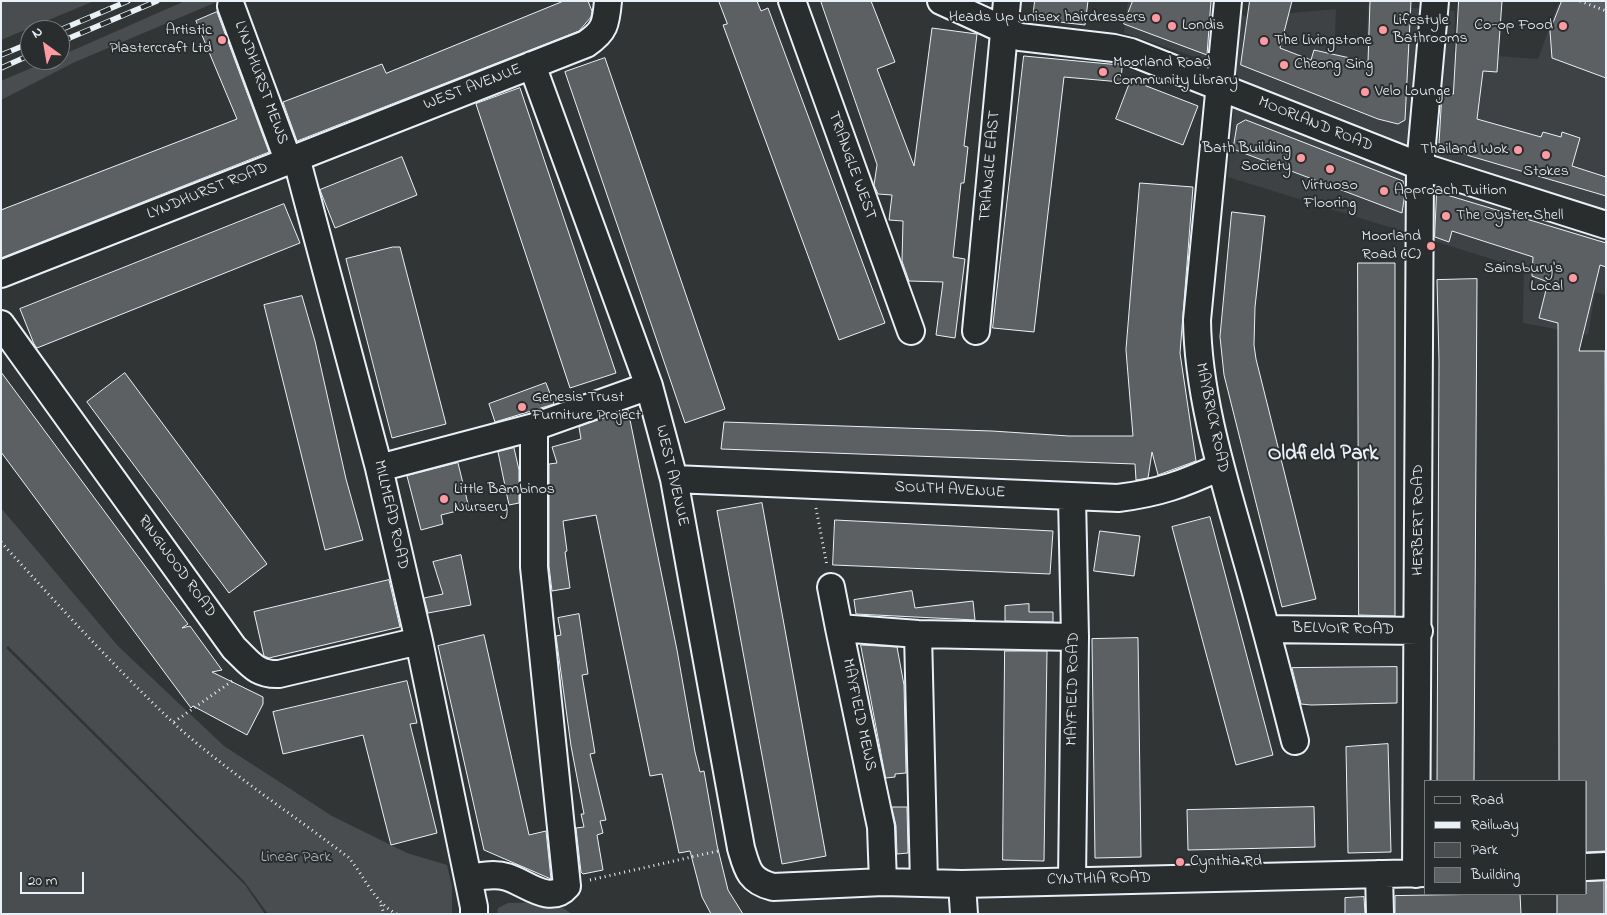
<!DOCTYPE html>
<html>
<head>
<meta charset="utf-8">
<style>
	body { margin:0 }
	#map { position:relative; width:1607px; height:915px; overflow:hidden; background:#323536; font-family:"Indie Flower",sans-serif }
	canvas { display:block }
	.frame { position:absolute; inset:0; border:2px solid #e8f1f8; pointer-events:none }
	.legend { position:absolute; left:1424px; top:780px; width:162px; height:115px; box-sizing:border-box; background:#2a2d2e; border:1px solid #767b7f; margin:0; padding:6px 9px; list-style:none; font-size:15px; color:#e8f1f8 }
	.legend li { display:flex; align-items:center; gap:10px; height:25px }
	.legend b { width:25px; border:1px solid #767b7f }
	.north { position:absolute; left:20px; top:20px; width:50px; height:50px; box-sizing:border-box; background:#2a2d2e; border:1px solid #767b7f; border-radius:50%; rotate:328deg; font-size:14px; font-weight:700; line-height:20px; text-align:center; color:#e8f1f8 }
	.north::after { content:''; display:block; margin:auto; width:18px; height:22px; background:#ff9aa2; clip-path:polygon(50% 0,100% 100%,50% 72%,0 100%) }
	.scale { position:absolute; left:20px; top:872px; width:64px; height:22px; box-sizing:border-box; border:2px solid #e8f1f8; border-top:0; padding-left:6px; font-size:15px; line-height:18px; white-space:nowrap; color:#e8f1f8; -webkit-text-stroke:4px #2a2d2e; paint-order:stroke }
</style>
</head>
<body>
<div id="map">
<canvas width="1607" height="915"></canvas>
<div class="frame"></div>
<ul class="legend">
<li><b style="height:6px;background:#2a2d2e"></b>Road</li>
<li><b style="height:6px;background:#e8f1f8"></b>Railway</li>
<li><b style="height:14px;background:#494d4f"></b>Park</li>
<li><b style="height:14px;background:#5c6063"></b>Building</li>
</ul>
<div class="north">N</div>
<div class="scale">20 m</div>
</div>
<script>
const g = document.querySelector('canvas').getContext('2d');
g.lineJoin = 'round';
function paint(path, color) { g.fillStyle = color; g.fill(path, 'evenodd'); }
function strokePath(path, color, width, dash) { g.strokeStyle = color; g.lineWidth = width; g.lineCap = dash ? 'butt' : 'round'; g.setLineDash(dash || []); g.stroke(path); }
function drawText(font, color, halo, rows, align = 'center') {
  g.font = font + ' "Indie Flower",sans-serif'; g.lineWidth = 4; g.setLineDash([]); g.textBaseline = 'middle'; g.strokeStyle = halo; g.fillStyle = color; for (const [text, x, y, turn = 0] of rows) {
    g.save(); g.translate(x, y); g.rotate((+turn || 0) * Math.PI / 180); g.textAlign = isNaN(turn) ? turn : align; if (halo) g.strokeText(text, 0, 0); g.fillText(text, 0, 0); g.restore();
  }
}
const built = new Path2D(`
	M1128,1H1205L1247,17L1336,9L1335,38L1367,39L1368,5L1455,11L1454,53L1538,59L1558,4L1606,21V295L1595,292L1588,335L1523,323L1524,269L1228,177L1237,71L1124,33Z`);
const green = new Path2D(`
	M1,1H94L1,40Z
	M185,1H219L75,62L1,100V81L50,60H60V56Z
	M1,508L118,646L224,746L332,816L407,853L447,865L452,886V914H268L244,881L8,646L6,648L245,885L265,914H1Z
	M554,902L572,914H497L498,908L508,903Z`);
const building = new Path2D(`
	M564,1H588L592,11L591,17L579,31L297,141L283,102L382,64L386,73Z
	M719,1H757L761,11L768,8L885,323L839,340L723,25L727,24Z
	M821,1H871L895,62L877,69L914,166L932,28L977,34L964,146L968,147L964,183H961L953,257L965,259L955,338L936,335L943,282L909,281L902,261L903,221L889,220L892,195L878,194L874,185L877,165Z
	M1035,1H1088L1085,25L1033,19Z
	M1133,1H1211L1207,55L1124,24Z
	M1250,1H1292L1280,48L1311,60L1314,50L1368,62L1370,1H1411L1405,120L1398,124L1378,119L1241,65Z
	M1459,1H1502L1497,72L1483,71L1477,119L1541,137L1543,132L1561,137L1562,132L1580,138L1572,166L1606,177V196L1470,156L1439,143L1442,92L1453,94Z
	M1562,1H1606V78L1552,58L1550,31Z
	M217,12L269,152L1,258V210L237,119L196,21Z
	M1024,56L1120,65L1122,67L1121,82L1064,77L1034,332L993,328Z
	M605,58L725,409L685,423L565,72Z
	M1131,80L1198,106L1183,145L1116,119Z
	M520,88L616,373L570,388L476,104Z
	M1246,120L1403,181L1405,193L1402,213L1233,149L1237,125Z
	M402,157L417,195L335,228L320,190Z
	M1140,183L1193,187L1180,353L1196,461L1158,475L1152,452L1148,478L1136,480L1135,464L721,449L724,422L992,431L1069,436H1133L1126,350Z
	M1437,192L1606,243V267L1600,265L1579,351H1605L1606,851L1586,852V781H1559L1558,323L1539,318L1548,282L1532,276L1533,257L1452,231L1449,242L1435,237Z
	M284,204L300,243L37,348L34,344L20,309Z
	M1232,212L1265,216L1255,307L1254,345L1256,359L1316,599L1282,607L1224,375L1220,337Z
	M393,247H400L446,424L392,438L346,259Z
	M1358,263H1395V616L1359,615Z
	M1477,279L1474,781H1437L1439,361L1437,280Z
	M302,296L315,341L346,479L363,540L325,550L264,305Z
	M1,372L188,624L182,628L190,626L222,670L212,672L263,697V704L247,735L193,706L191,708L1,452Z
	M125,373L267,564L229,593L87,402Z
	M546,383L554,404L495,422L489,404Z
	M628,410L677,650L695,752L700,772L704,771L717,845L728,890L743,914H711L702,897L690,851L679,853L662,774L650,776L596,515L563,521L567,551L565,552L570,588L552,591L549,566V464L557,463L552,447L581,439L579,427Z
	M514,448L519,470V503L509,505L498,452Z
	M458,463L469,508L441,515L443,524L421,530L407,476Z
	M762,503L826,856L782,864L717,511Z
	M1210,517L1273,755L1236,765L1172,527Z
	M835,520L1053,531L1050,574L833,565Z
	M1100,531L1140,536L1134,576L1094,571Z
	M461,555L471,605L428,613L424,598L443,594L433,562Z
	M389,580L400,627L269,658L264,656L254,612Z
	M912,591L915,608L973,601L975,620L856,614L854,600Z
	M1029,604V612H1053V622L1005,621V606Z
	M579,614L588,674L582,675L595,753L590,754L606,820L600,821L603,833L597,835L603,870L583,874L581,872L576,828L584,827L581,814H584L571,746L556,636L561,635L558,618Z
	M484,635L529,835L546,831L551,879L484,850L438,646Z
	M1138,638L1141,857L1095,858L1092,639Z
	M861,645L897,647L904,685L906,773L895,774V777L886,778Z
	M1005,651H1047L1044,861L1003,860Z
	M1397,667V703L1311,705L1301,704L1292,668Z
	M407,681L417,723L410,724L437,833L391,845L363,735L283,754L273,712Z
	M1388,744L1391,852L1348,853L1346,747Z
	M892,807H907L908,853L897,854L896,826Z
	M1314,807L1315,847L1188,850L1187,810Z
	M1604,881V914H1557V894H1586V882Z
	M1520,894L1521,914H1395V896Z
	M1364,897L1365,914H1345V898Z`);
const path = new Path2D(`
	M1580,1L1606,11
	M816,508L827,566
	M1,542C59,606 116,669 179,728C232,775 292,814 348,857C364,875 374,903 397,914
	M174,722L235,679
	M590,880L718,851
	M381,905L384,914`);
const minor = new Path2D(`
	M792,1L911,331
	M941,1L1020,37L1114,48L1131,52L1420,166L1606,225
	M1228,1L1197,320C1198,398 1224,479 1245,554C1263,616 1279,678 1295,741
	M231,6L288,160
	M532,65L649,386L674,479L741,848C747,869 749,881 773,887L883,882L962,884L1426,873
	M296,157L379,468L419,641L474,907V914
	M1,274L586,44C605,31 606,24 608,1
	M1,324L234,648C250,663 256,675 279,674L419,641
	M976,331L1007,1
	M379,468L534,427L649,386
	M674,479L1118,498C1159,493 1183,484 1220,467
	M831,587L839,628
	M1266,629L1419,631
	M918,634L924,883
	M1586,867L1606,866
	M1379,874L1380,914
	M1416,874L1420,166L1435,1
	M469,878C481,876 495,873 507,877C525,882 550,906 567,886L534,567V427
	M1072,880L1075,637L1072,498
	M883,882L881,827L839,628L918,634L1075,637
	M962,884L964,914`);
const rail = new Path2D(`
	M60,30L128,1
	M60,42L157,1
	M1,55L30,43
	M1,68L30,55`);
const markers = [
	[1156,18,5,"#ff9aa2"],
	[1172,26,5,"#ff9aa2"],
	[1563,26,5,"#ff9aa2"],
	[1383,30,5,"#ff9aa2"],
	[222,40,5,"#ff9aa2"],
	[1264,41,5,"#ff9aa2"],
	[1284,65,5,"#ff9aa2"],
	[1103,72,5,"#ff9aa2"],
	[1365,92,5,"#ff9aa2"],
	[1518,150,5,"#ff9aa2"],
	[1546,155,5,"#ff9aa2"],
	[1301,158,5,"#ff9aa2"],
	[1330,169,5,"#ff9aa2"],
	[1384,191,5,"#ff9aa2"],
	[1446,216,5,"#ff9aa2"],
	[1431,246,5,"#ff9aa2"],
	[1573,278,5,"#ff9aa2"],
	[522,407,5,"#ff9aa2"],
	[444,499,5,"#ff9aa2"],
	[1180,862,5,"#ff9aa2"]
];
const poiNames = [
	["Heads Up unisex hairdressers",1146,18,"right"],
	["Lifestyle",1393,21],
	["Bathrooms",1393,39],
	["Londis",1182,26],
	["Co-op Food",1553,26,"right"],
	["Artistic",212,31,"right"],
	["Plastercraft Ltd",212,49,"right"],
	["The Livingstone",1274,41],
	["Moorland Road",1113,63],
	["Community Library",1113,81],
	["Cheong Sing",1294,65],
	["Velo Lounge",1375,92],
	["Bath Building",1291,149,"right"],
	["Society",1291,167,"right"],
	["Thailand Wok",1508,150,"right"],
	["Stokes",1546,172,"center"],
	["Virtuoso",1330,186,"center"],
	["Flooring",1330,204,"center"],
	["Approach Tuition",1394,191],
	["The Oyster Shell",1456,216],
	["Moorland",1421,237,"right"],
	["Road (C)",1421,255,"right"],
	["Sainsbury's",1563,269,"right"],
	["Local",1563,287,"right"],
	["Genesis Trust",532,398],
	["Furniture Project",532,416],
	["Little Bambinos",454,490],
	["Nursery",454,508],
	["Cynthia Rd",1190,862]
];
const streetNames = [
	["LYNDHURST MEWS",260,83,70],
	["WEST AVENUE",473,88,-21],
	["MOORLAND ROAD",1315,125,22],
	["TRIANGLE WEST",851,166,70],
	["TRIANGLE EAST",991,166,-85],
	["LYNDHURST ROAD",208,192,-22],
	["MAYBRICK ROAD",1211,418,78],
	["WEST AVENUE",671,476,77],
	["SOUTH AVENUE",950,491,3],
	["MILLMEAD ROAD",390,515,77],
	["HERBERT ROAD",1419,520,-90],
	["RINGWOOD ROAD",176,567,54],
	["BELVOIR ROAD",1343,630,1],
	["MAYFIELD ROAD",1074,689,-89],
	["MAYFIELD MEWS",858,715,78],
	["CYNTHIA ROAD",1099,880,-1]
];
const parkNames = [
	["Linear Park",296,858]
];
const districtNames = [
	["Oldfield Park",1323,456]
];
paint(built, '#3f4244');
paint(green, '#494d4f');
paint(building, '#5c6063');
strokePath(building, '#e8f1f8', 1);
strokePath(minor, '#e8f1f8', 30);
strokePath(path, '#e8f1f8', 3, [1, 4]);
strokePath(minor, '#2a2d2e', 26);
strokePath(rail, '#e8f1f8', 5.5);
strokePath(rail, '#2a2d2e', 4, [11]);
for (const [x, y, r, color] of markers) { const dot = new Path2D(); dot.arc(x, y, r, 0, 2 * Math.PI); g.fillStyle = color; g.fill(dot); strokePath(dot, '#2a2d2e', 2); }
drawText('16px', '#e8f1f8', '#2a2d2e', poiNames, 'left');
drawText('16px', '#e8f1f8', '#2a2d2e', streetNames);
drawText('16px', '#b0b8bd', '#2a2d2e', parkNames);
drawText('bold 21px', '#e8f1f8', '#2a2d2e', districtNames);
</script>
</body>
</html>
